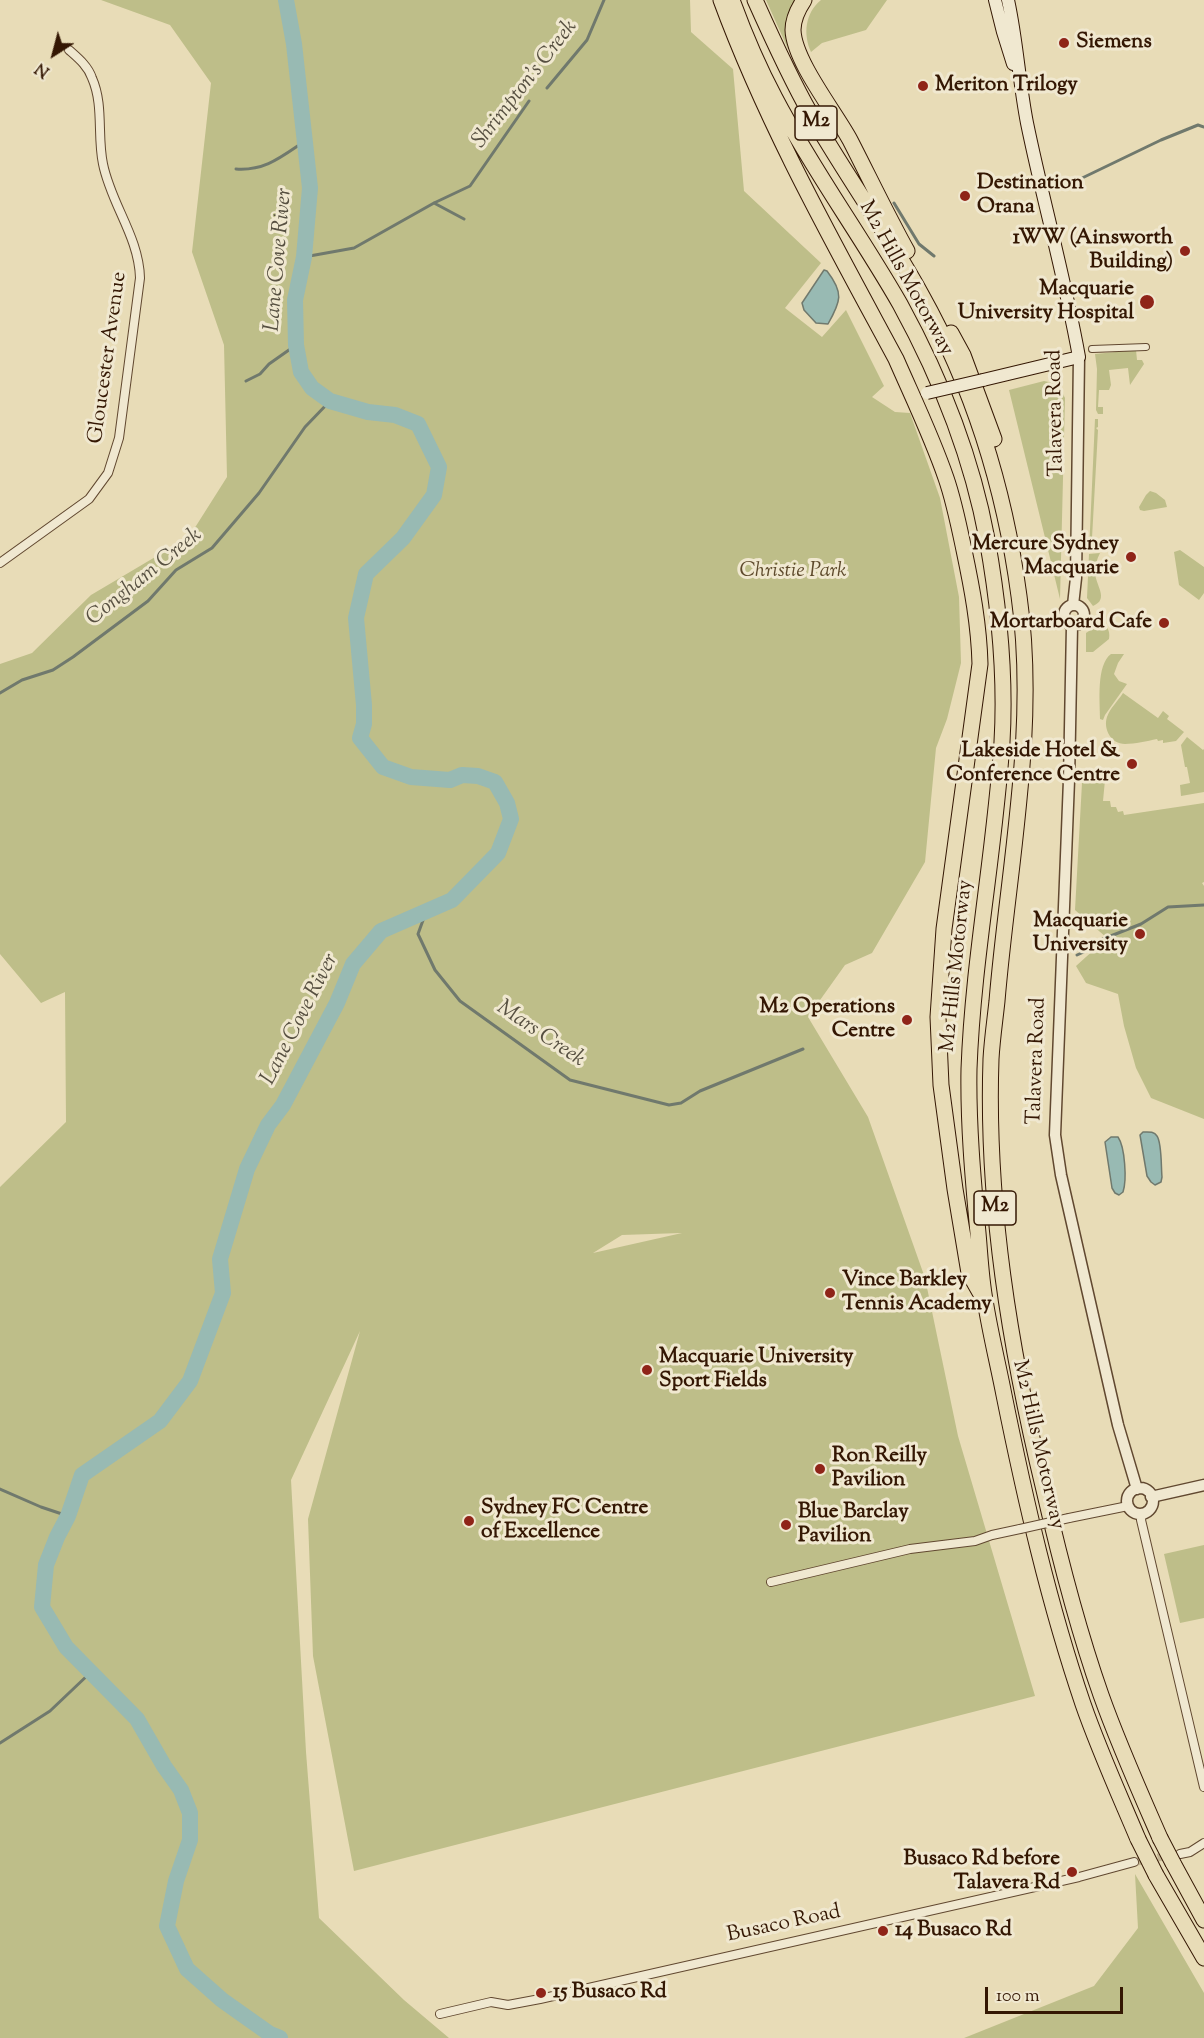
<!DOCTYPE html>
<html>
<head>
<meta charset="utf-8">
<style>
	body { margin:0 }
	#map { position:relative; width:1204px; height:2038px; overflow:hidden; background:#e8dcb7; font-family:"Sorts Mill Goudy",serif }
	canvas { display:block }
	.north { position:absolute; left:24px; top:24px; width:60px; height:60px; -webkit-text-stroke:4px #f0e8d0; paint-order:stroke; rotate:216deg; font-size:16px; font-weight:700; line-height:24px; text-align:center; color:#341703 }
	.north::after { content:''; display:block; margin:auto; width:21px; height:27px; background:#341703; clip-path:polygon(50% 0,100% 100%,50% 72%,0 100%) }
	.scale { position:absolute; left:985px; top:1987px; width:138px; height:27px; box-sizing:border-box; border:3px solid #341703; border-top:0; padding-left:8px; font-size:18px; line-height:21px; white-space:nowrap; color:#341703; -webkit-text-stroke:4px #f0e8d0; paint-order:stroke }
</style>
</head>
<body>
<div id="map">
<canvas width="1204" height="2038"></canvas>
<div class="north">N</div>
<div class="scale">100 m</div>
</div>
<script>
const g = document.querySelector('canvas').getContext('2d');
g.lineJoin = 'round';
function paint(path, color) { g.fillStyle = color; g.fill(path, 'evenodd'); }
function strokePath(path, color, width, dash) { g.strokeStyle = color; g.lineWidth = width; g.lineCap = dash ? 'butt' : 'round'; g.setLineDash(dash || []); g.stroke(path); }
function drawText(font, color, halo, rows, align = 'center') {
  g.font = font + ' "Sorts Mill Goudy",serif'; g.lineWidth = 6; g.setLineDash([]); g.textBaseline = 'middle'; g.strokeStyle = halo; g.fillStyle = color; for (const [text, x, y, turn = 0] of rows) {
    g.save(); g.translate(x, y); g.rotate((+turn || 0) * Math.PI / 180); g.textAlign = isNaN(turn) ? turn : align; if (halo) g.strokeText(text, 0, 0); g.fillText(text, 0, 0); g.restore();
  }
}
const green = new Path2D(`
	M101,0H690L691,32L733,69L744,191L821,263L785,308L822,337L846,310L884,386L872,397L895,412L910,413L940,498L959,597L961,663L947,719L936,748L925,862L872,953L845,965L808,1017L868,1117L925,1278L958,1436L1035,1696L354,1871L313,1656L308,1519L360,1331L291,1480L306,1752L319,1918L404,2000L449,2038H0V1187L66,1122L65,992L41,1003L0,954V664L32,653L91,595L189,537L227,477L224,345L192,252L211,83L170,25ZM681,1233H682L593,1253L622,1235Z
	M766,0H796L787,34L788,49Z
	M821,0H887L866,30L822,43L811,52C803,34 805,13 821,0Z
	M1136,350L1137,360H1142L1144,364L1130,385L1128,368L1109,370L1111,385L1109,390H1099L1098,407H1103V414H1098L1096,410L1097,369L1095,354Z
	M1044,381L1058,384L1065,398L1060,599L1009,390Z
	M1095,419H1098V427L1096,428L1098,430L1092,538L1095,543L1101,546L1099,551L1089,552Z
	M1150,491L1156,493L1165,500L1167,507L1144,511L1140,510L1139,507L1146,495Z
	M1180,550L1204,567V593L1199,600L1179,585L1174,552Z
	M1100,553C1097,559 1095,565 1095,572C1095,585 1110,599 1093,606L1087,598L1089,554Z
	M1095,622C1105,622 1111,629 1109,639L1093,652H1086V633L1092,629Z
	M1111,654H1124L1118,663L1114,674L1119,681L1127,684L1105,715L1103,720L1100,719C1100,702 1096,665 1111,654Z
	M1123,693L1158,718L1163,711L1169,716L1167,719L1184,732L1176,741L1163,743V740L1158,741L1157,739C1147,741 1135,744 1125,744C1111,744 1103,729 1107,717C1110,708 1118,701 1123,693Z
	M1187,737L1203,750L1204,749V792L1181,796L1180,785L1190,783L1187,767H1185L1181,745Z
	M1105,780L1103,801H1110L1111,807H1116L1118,812L1123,811L1124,815L1204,803V882L1202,883L1204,886V1119L1151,1098L1136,1068L1124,1026L1118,994L1086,983L1076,966L1107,938L1075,910L1082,783Z
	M1204,1545V1618L1180,1623L1164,1554Z
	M1135,1874L1204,1993V2038H964L1094,1986L1138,1928Z`);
const water = new Path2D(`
	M824,270L827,271C844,293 841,301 828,324L816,323L804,310L802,303Z
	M1143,1132C1148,1132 1154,1131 1157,1136C1162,1143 1161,1168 1162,1177L1161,1182L1155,1185L1151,1182L1147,1176L1140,1135Z
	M1111,1137H1118C1125,1147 1127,1180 1123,1192L1119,1195L1115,1193L1112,1188L1105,1142Z`);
const stream = new Path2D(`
	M547,88L587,40L604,0
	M236,169C265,171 281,157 305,141
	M1078,180L1161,140L1198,125L1204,127
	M434,203L464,219
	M894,203L919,244L934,256
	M304,257L354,248L434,203L470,186L529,101
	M246,381L260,374L269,364L296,345
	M0,693L22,680L53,670L73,657L148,601L176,570L212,548L259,493L305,427L330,401
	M426,912L418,934L435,970L460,1001L570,1080L669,1105L681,1103L700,1091L803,1049
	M1077,955L1086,951L1098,941L1141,924L1168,907L1204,905
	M0,1489L41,1507L68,1516
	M0,1743L50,1711L90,1673`);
const river = new Path2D(`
	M280,2038L270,2034L222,2000L187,1969L167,1926L176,1881L190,1840V1813L181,1790L164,1766L137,1719L66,1647L42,1607L46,1565L57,1537L68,1516L82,1475L160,1421L190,1381L223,1293L220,1259L247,1169L268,1125L283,1105L337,1003L353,964L381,931L452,900L498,853L511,819L507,803L495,782L478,776L462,775L450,780L411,777L383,767L360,738L364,724V705L356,618L366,574L403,538L434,495L439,467L418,424L395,415L368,412L330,401L312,388L301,372L296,345L295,300L304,257L310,188L294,44L286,0`);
const minorTunnel = new Path2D(`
	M1134,1862L1172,1855`);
const pedestrian = new Path2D(`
	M1092,349L1146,347`);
const minor = new Path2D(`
	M0,563L89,499L108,473L119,438L140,278C139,237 111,204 103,164C97,136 104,105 92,78C88,66 78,58 69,50
	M1142,1514L1141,1520L1204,1787
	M1069,1518L1128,1506
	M771,1582L910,1549L975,1541L992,1535L1020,1529
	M1180,1854L1190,1852L1204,1843
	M440,2014L491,2002L508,2005L540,1999L1079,1877L1134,1862`);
const tertiary = new Path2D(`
	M1064 615a10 10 0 1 1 20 0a10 10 0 1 1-20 0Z
	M1073,605L1076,578L1079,357
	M1072,626L1069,780L1055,1135L1061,1175L1118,1425L1137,1489
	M1127 1501a13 13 0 1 1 26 0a13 13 0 1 1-26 0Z
	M1151,1497L1204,1485`);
const secondary = new Path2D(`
	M995,0L1003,32L1013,64
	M983,380L1079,357C1065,278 1043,201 1027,123C1019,82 1017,41 1008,0`);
const motorway = new Path2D(`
	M721,0C767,125 833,242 896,359C913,398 932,437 946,478C954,501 959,526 964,550C972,588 979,625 980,664L944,929L938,1017L941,1085L955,1189L969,1273L982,1296
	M732,0C744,33 758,66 775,98C812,169 860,234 900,304C940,377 972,458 987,539C999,606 1006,674 1002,742C995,851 973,959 969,1069C968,1123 973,1179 978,1233C980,1255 981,1278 985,1300C990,1332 998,1364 1004,1395C1025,1499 1049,1604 1083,1704C1099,1750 1119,1794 1138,1839
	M755,0C772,38 789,76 810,113C845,174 887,232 921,294C973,387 1005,491 1019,596C1038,729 1008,868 997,1001C995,1020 992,1040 991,1059C986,1204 1010,1349 1044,1490C1060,1560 1077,1627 1101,1695C1118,1743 1139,1790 1160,1838
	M804,0C798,9 793,18 793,30C794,61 835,112 850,140C869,177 887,215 907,251
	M951,333L963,355L994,439
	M1173,1863L1204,1920
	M1156,1875L1204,1958`);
const minorBridge = new Path2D(`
	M1020,1529L1069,1518`);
const secondaryBridge = new Path2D(`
	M927,393L983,380`);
const motorwayBridge = new Path2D(`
	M1160,1838L1173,1863
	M1138,1839L1156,1875`);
const markers = [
	[1064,43,6,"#8f2418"],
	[923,86,6,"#8f2418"],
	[965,196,6,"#8f2418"],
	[1185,251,6,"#8f2418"],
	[1147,302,8,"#8f2418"],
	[1131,557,6,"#8f2418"],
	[1164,623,6,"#8f2418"],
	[1132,764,6,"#8f2418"],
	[1140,934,6,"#8f2418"],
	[907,1020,6,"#8f2418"],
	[830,1293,6,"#8f2418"],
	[647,1370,6,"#8f2418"],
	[820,1469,6,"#8f2418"],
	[469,1521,6,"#8f2418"],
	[786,1525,6,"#8f2418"],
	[1072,1872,6,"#8f2418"],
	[883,1931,6,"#8f2418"],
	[541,1993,6,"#8f2418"]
];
const shields = [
	[816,123,42],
	[995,1208,42]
];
const shieldNames = [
	["M2",816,123],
	["M2",995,1208]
];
const poiNames = [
	["Siemens",1076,43],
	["Meriton Trilogy",935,86],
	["Destination",977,184],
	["Orana",977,208],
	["1WW (Ainsworth",1173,239,"right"],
	["Building)",1173,263,"right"],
	["Macquarie",1134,290,"right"],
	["University Hospital",1134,314,"right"],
	["Mercure Sydney",1119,545,"right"],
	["Macquarie",1119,569,"right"],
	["Mortarboard Cafe",1152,623,"right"],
	["Lakeside Hotel &",1120,752,"right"],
	["Conference Centre",1120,776,"right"],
	["Macquarie",1128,922,"right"],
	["University",1128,946,"right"],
	["M2 Operations",895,1008,"right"],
	["Centre",895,1032,"right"],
	["Vince Barkley",842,1281],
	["Tennis Academy",842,1305],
	["Macquarie University",659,1358],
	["Sport Fields",659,1382],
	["Ron Reilly",832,1457],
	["Pavilion",832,1481],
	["Sydney FC Centre",481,1509],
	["of Excellence",481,1533],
	["Blue Barclay",798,1513],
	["Pavilion",798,1537],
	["Busaco Rd before",1060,1860,"right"],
	["Talavera Rd",1060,1884,"right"],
	["14 Busaco Rd",895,1931],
	["15 Busaco Rd",553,1993]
];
const streetNames = [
	["M2 Hills Motorway",905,279,61],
	["Gloucester Avenue",109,358,-82],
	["Talavera Road",1057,413,-91],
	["M2 Hills Motorway",958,966,-84],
	["Talavera Road",1038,1061,-88],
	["M2 Hills Motorway",1037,1445,77],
	["Busaco Road",784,1925,-12]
];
const parkNames = [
	["Christie Park",793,572]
];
const waterNames = [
	["Shrimpton's Creek",526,85,-52],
	["Lane Cove River",280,260,-85],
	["Congham Creek",145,578,-39],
	["Lane Cove River",301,1020,-63],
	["Mars Creek",540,1035,34]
];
paint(green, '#bebe89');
paint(water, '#98bab3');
strokePath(water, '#70796d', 1.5);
strokePath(stream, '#70796d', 3);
strokePath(river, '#98bab3', 16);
strokePath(minorTunnel, '#c4b593', 8, [8, 4]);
strokePath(pedestrian, '#614830', 8);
strokePath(minor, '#614830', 10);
strokePath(tertiary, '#614830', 13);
strokePath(secondary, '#341703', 14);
strokePath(motorway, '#341703', 17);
strokePath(pedestrian, '#f0e8d0', 6);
strokePath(minor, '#f0e8d0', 8);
strokePath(tertiary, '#f0e8d0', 10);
strokePath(secondary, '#f0e8d0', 12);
strokePath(motorway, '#e8dcb7', 15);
strokePath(minorBridge, '#614830', 10, []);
strokePath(secondaryBridge, '#341703', 14, []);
strokePath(motorwayBridge, '#341703', 17, []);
strokePath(minorBridge, '#f0e8d0', 8);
strokePath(secondaryBridge, '#f0e8d0', 12);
strokePath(motorwayBridge, '#e8dcb7', 15);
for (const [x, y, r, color] of markers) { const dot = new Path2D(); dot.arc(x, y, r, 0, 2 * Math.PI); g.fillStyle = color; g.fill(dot); strokePath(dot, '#f0e8d0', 2); }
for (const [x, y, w] of shields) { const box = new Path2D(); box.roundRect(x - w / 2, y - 17, w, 34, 4.5); g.fillStyle = '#f0e8d0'; g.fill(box); strokePath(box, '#341703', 1.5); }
drawText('bold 20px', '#341703', null, shieldNames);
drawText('bold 21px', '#341703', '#f0e8d0', poiNames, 'left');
drawText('21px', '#341703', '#f0e8d0', streetNames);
drawText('italic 21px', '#5d492b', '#f0e8d0', parkNames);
drawText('italic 22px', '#575041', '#f0e8d0', waterNames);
</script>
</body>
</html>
